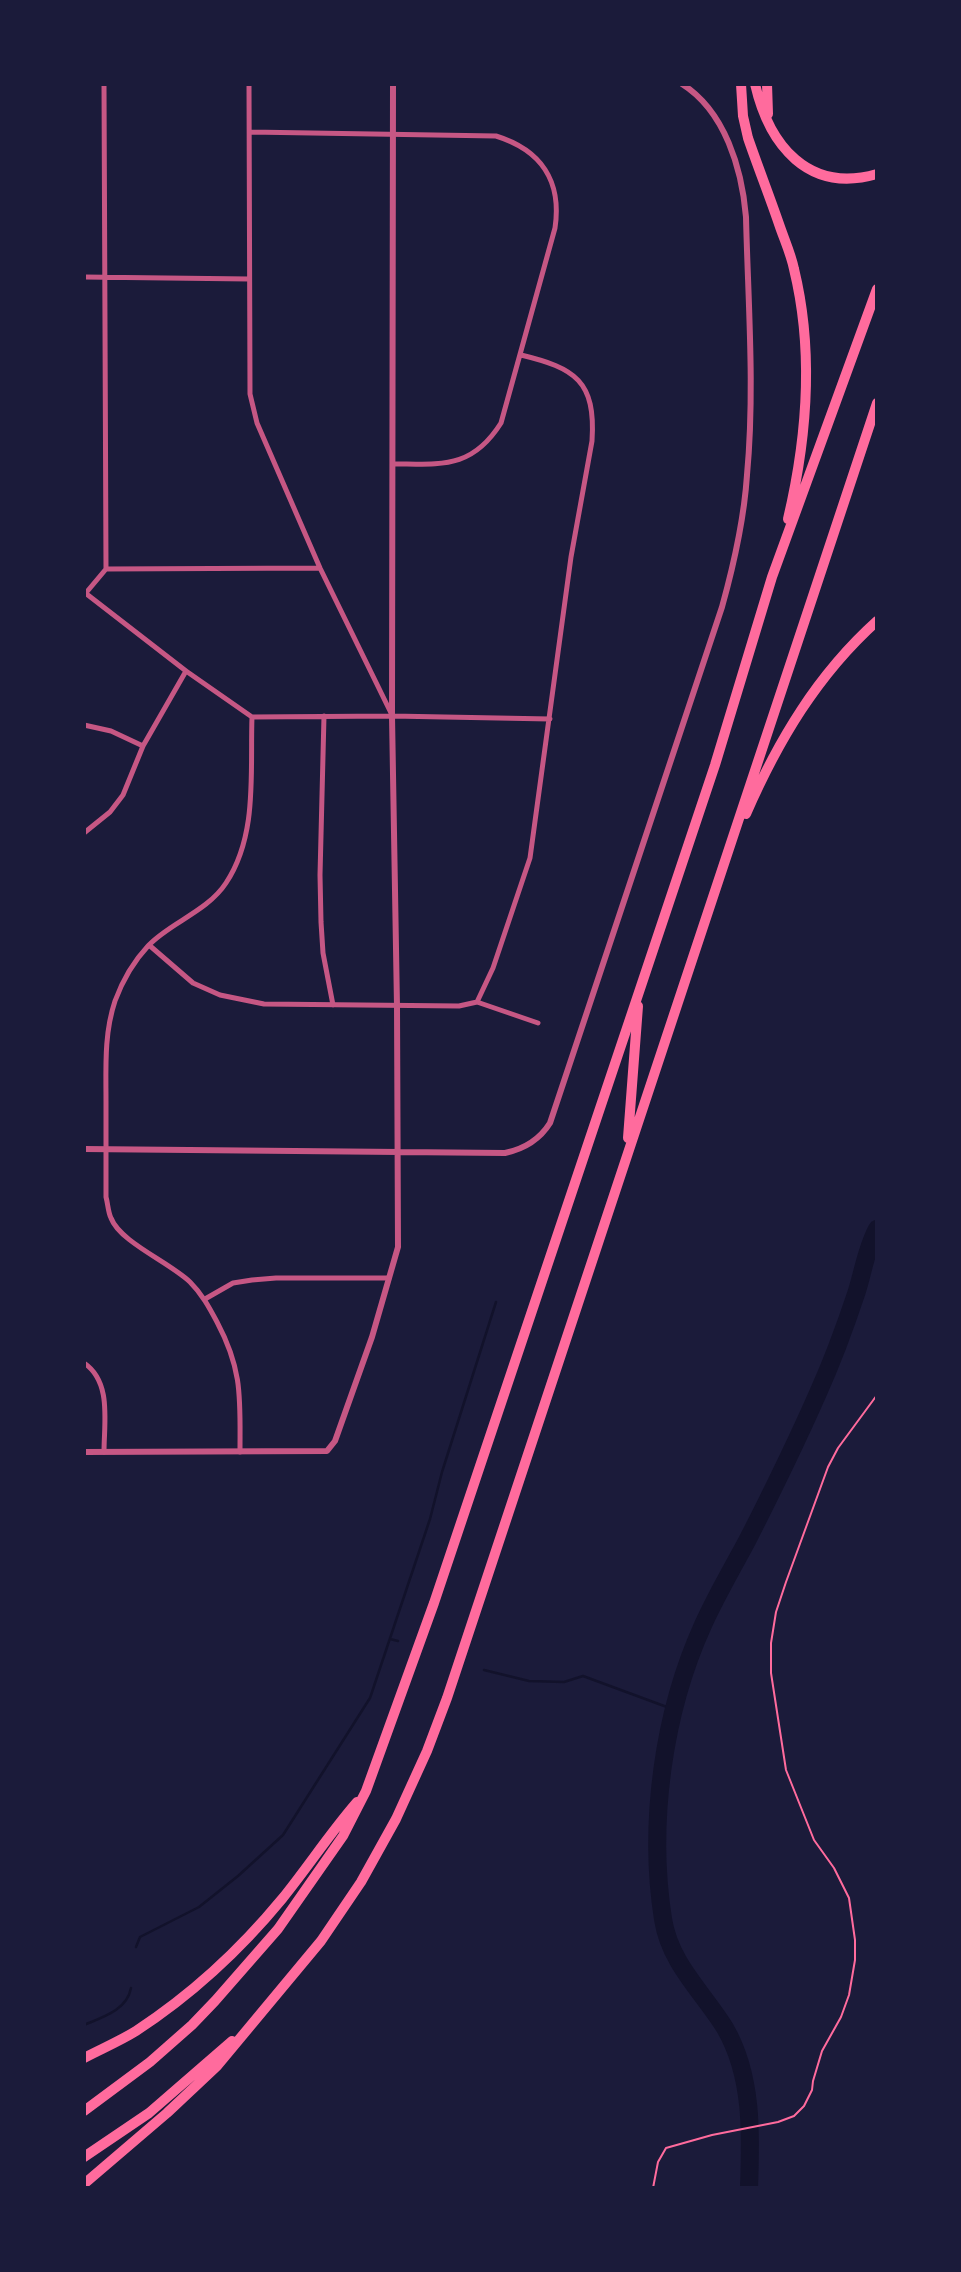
<!DOCTYPE html>
<html>
<head>
<meta charset="utf-8">
<style>
	body { margin:0 }
	#map { position:relative; width:961px; height:2272px; overflow:hidden; background:#1b1b3a; font-family:"DejaVu Sans",sans-serif }
	canvas { display:block }
	.frame { position:absolute; inset:0; border:86px solid #1b1b3a; pointer-events:none }
</style>
</head>
<body>
<div id="map">
<canvas width="961" height="2272"></canvas>
<div class="frame"></div>
</div>
<script>
const g = document.querySelector('canvas').getContext('2d');
g.lineJoin = 'round';
function strokePath(path, color, width, dash) { g.strokeStyle = color; g.lineWidth = width; g.lineCap = dash ? 'butt' : 'round'; g.setLineDash(dash || []); g.stroke(path); }
const stream = new Path2D(`
	M390,1639L398,1641
	M484,1670L529,1681L564,1682L583,1676L675,1710
	M136,1947L140,1937L199,1907L238,1876L283,1835L370,1698L430,1519L442,1472L496,1302
	M84,2025C103,2017 127,2010 131,1988`);
const river = new Path2D(`
	M749,2188C751,2135 753,2076 725,2028C703,1992 670,1964 663,1919C648,1824 663,1713 703,1625C716,1596 732,1569 747,1541C772,1492 796,1443 818,1393C832,1362 845,1327 856,1294C863,1273 866,1249 877,1229`);
const path = new Path2D(`
	M653,2188L658,2162L666,2148L712,2135L778,2122L794,2116L804,2106L812,2090L813,2081L822,2051L841,2017L849,1995L855,1960V1940L849,1898L834,1868L814,1840L786,1770L771,1673V1643L776,1612L786,1582L828,1467L838,1448L877,1395`);
const minor = new Path2D(`
	M104,84L106,569
	M249,84L250,394L257,423L320,568L392,715
	M250,132L496,136C541,150 562,181 555,228L501,423C472,469 442,464 394,464
	M84,277L249,279
	M84,592L186,671L252,717
	M85,594L106,569L320,568
	M324,716L320,875L321,922L323,953L333,1005
	M252,717L392,716L550,719
	M84,725L111,731L143,746
	M84,833L110,812L123,795L143,746L186,671
	M149,945L193,983L220,995L264,1004L459,1006L477,1002L538,1023
	M477,1002L493,968L530,858L571,557L592,441C596,381 575,368 521,355
	M205,1299L233,1283L252,1280L276,1278H389
	M84,1363C112,1382 104,1422 104,1452
	M240,1452C240,1399 243,1371 217,1322C209,1307 202,1294 190,1282C169,1262 120,1242 111,1218C108,1212 108,1204 106,1197C106,1165 106,1133 106,1101C106,1067 104,1034 115,1001C122,982 134,961 148,946C169,923 207,912 226,883C258,835 250,772 252,717`);
const tertiary = new Path2D(`
	M84,1149L505,1153C524,1149 540,1139 550,1123L722,607C734,564 744,520 747,475C755,390 748,302 746,217C742,169 725,111 682,84
	M84,1452L327,1451L335,1441L372,1337L398,1247L397,1006L392,716L393,84`);
const motorway = new Path2D(`
	M741,84L743,116L748,138C758,167 769,195 779,224C784,239 791,254 794,269C814,351 807,438 788,519
	M755,84C769,145 808,194 877,174
	M767,84L768,114
	M746,814C778,741 817,675 877,621
	M628,1138L638,1006
	M84,2058C101,2049 120,2041 136,2031C191,1995 240,1950 282,1899C308,1867 330,1833 357,1802
	M84,2111L150,2062L192,2025L215,2001L278,1929L343,1836L366,1791L434,1603L639,992L715,765L772,577L877,289
	M84,2157L149,2113L232,2041
	M84,2184L167,2113L217,2066L321,1941L361,1882L396,1819L427,1751L447,1698L877,403`);
strokePath(stream, '#12122b', 2.5);
strokePath(river, '#12122b', 18);
strokePath(path, '#ff6b9d', 2);
strokePath(minor, '#c65784', 5);
strokePath(tertiary, '#c65784', 6);
strokePath(motorway, '#ff6b9d', 10);
</script>
</body>
</html>
